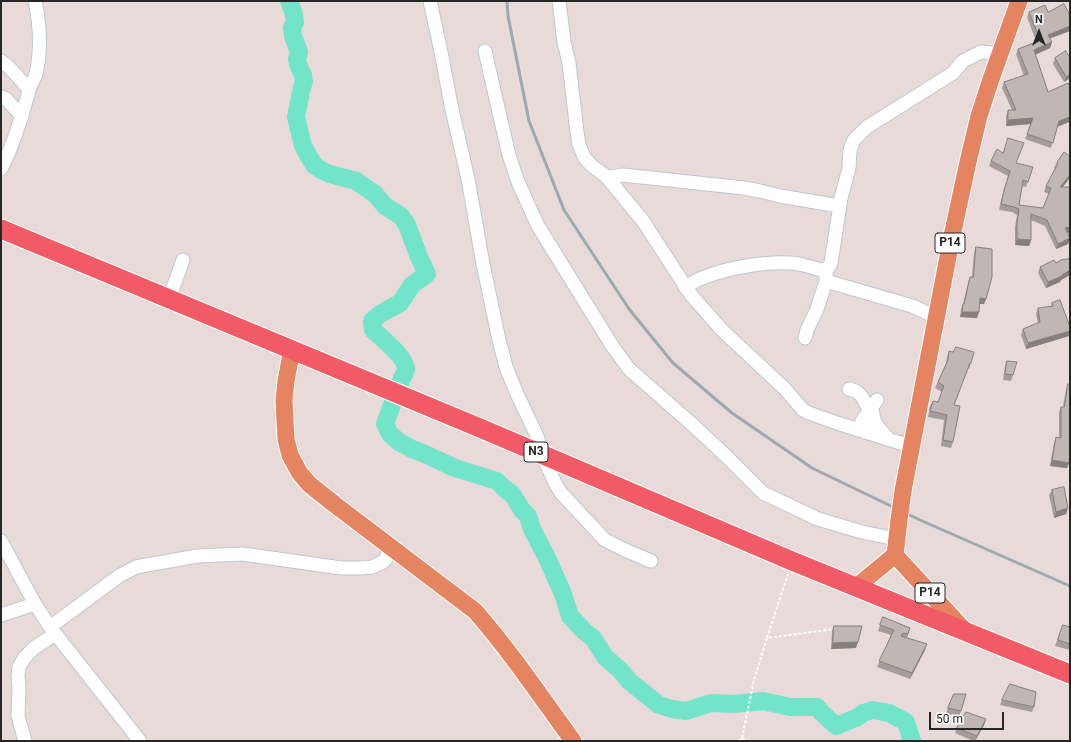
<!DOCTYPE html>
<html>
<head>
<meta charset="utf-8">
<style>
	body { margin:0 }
	#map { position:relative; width:1071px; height:742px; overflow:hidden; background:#e8dad9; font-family:Roboto,sans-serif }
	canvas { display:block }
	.frame { position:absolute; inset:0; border:2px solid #262626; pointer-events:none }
	.north { position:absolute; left:1019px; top:12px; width:40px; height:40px; -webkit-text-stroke:3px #fff; paint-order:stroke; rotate:0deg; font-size:11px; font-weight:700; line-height:16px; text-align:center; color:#262626 }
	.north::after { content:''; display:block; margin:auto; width:14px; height:18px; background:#262626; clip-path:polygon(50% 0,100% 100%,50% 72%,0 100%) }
	.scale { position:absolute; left:929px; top:712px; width:75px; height:18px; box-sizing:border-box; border:2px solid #262626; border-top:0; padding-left:5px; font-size:12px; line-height:14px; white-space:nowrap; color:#262626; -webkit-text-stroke:3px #fff; paint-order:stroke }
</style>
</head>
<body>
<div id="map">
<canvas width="1071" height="742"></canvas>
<div class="frame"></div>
<div class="north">N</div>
<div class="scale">50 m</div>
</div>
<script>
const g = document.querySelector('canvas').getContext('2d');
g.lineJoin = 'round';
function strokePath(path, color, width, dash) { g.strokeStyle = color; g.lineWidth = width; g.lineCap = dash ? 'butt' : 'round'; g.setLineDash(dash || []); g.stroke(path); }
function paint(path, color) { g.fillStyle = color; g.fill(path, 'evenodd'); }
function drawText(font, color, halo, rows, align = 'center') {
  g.font = font + ' Roboto,sans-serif'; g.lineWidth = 3; g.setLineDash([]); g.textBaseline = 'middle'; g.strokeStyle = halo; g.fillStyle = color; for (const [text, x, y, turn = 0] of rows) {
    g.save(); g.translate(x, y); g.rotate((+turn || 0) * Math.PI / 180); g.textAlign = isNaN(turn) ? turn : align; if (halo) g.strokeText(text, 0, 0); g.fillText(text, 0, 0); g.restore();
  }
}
const river = new Path2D(`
	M289,1L293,11L295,22L292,28L293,36L299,52L297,59L299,67L303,75L304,82L302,87L296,117L303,146L308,155L314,165L321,170L330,174L356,181L375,194L385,206L401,216L407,225L419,257L427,274L412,285L400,303L380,314L372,321L373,330C381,337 406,358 406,369C406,372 404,375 402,378L385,424L390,434L399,442L412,449L425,454L455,468L497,481L505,489L512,494L522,510L528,516L532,529L548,560L563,594L570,616L584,631L593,638L605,657L620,670L629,681L659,705L672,709L686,711L711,703L733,704L763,701L790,707H817L822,713L836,726L856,718L863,713L873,710L889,713L906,722L912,741`);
const path = new Path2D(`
	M767,638L788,574
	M742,738L754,680L767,638L834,629
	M739,741L742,738L746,741`);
const minor = new Path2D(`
	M430,1L441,52L451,105L468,179L483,264L499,340L506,367L517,394L537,436L542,454L555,483L561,493L605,540L625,550L651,561
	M559,1L564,42L569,63L577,132L579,144L584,157L592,166L606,176L643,221L691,295L722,330L785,389L803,410L809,413L837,423L910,446
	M485,51L501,121L509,155L518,182L538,226L613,347L629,369L694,426L726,456L763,493L818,519L862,532L896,539
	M1,61L9,67L27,87L29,91
	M1,97L5,98L22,116
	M1,169C14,144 21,118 29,91C30,85 34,80 36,74C41,51 40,24 35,1
	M607,178L623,175L744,188L760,191L780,196L839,206
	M826,281L912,306L936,317
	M685,287C692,283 698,279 705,277C730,267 772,260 799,264C808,266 817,269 826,271
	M169,299L183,260
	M805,338L807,330L817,309L826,281V271L831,263L841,198L849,168L850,150L854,140L867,127L953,73L963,61L981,52L1000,54
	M849,389C865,392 863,404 873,413C873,425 882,430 888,439
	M865,432L862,421L877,400
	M1,541L35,604L50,627L140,741
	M1,615L35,604
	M50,627L119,576L136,567L197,556L243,554L341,568H360L372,567L383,562L386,559L390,545
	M25,741L18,716L19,687L18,676L19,667L24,658L34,648L55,634`);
const major = new Path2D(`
	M292,349L286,381L284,401L286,439L290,455L299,472L309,484L334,504L475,611C511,652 541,697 573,741
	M903,491L952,236L968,162L979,116L991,79L1019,1
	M895,555L965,631
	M856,587L895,555L899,520`);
const highway = new Path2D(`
	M1,229L480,428L792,561L1070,674`);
const rail = new Path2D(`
	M507,1L508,16L529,121L564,210L629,309L673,363L732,413L812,468L920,520L1070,586`);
const majorBridge = new Path2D(`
	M899,520L903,491`);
const wall = new Path2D(`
	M1029,12L1050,39L1052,42L1050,48L1035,55L1048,92L1070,87V122L1057,127L1051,148L1025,139L1031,124L1006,126V116L1008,110H1012L1002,88L1004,82L1024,76L1016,54L1018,49L1036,42V41L1027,17Z
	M1055,58H1070V78L1064,82L1053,64Z
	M1064,152L1063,187H1070V232L1068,233L1070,237V239L1068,244L1056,249L1045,226L1031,220V240L1029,246L1015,245V227L1017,215L1012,212L999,210L1003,192L1008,176L989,166L991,161L1016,163L1033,167L1026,187L1022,186L1019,205L1043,208L1049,194L1044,192L1046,186L1055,169L1054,168L1057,162Z
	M976,247L986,299L984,304H979L977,318L960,317L961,309L963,304L968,283L970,277H972L974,253Z
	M1070,259V275L1061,280L1060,282L1046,288L1038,273L1040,267Z
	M1052,303L1069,336L1026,349L1021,335L1023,329L1038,324L1036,314L1038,308L1051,307Z
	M949,351L971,363L969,369L968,368L954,405L953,442L951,448L941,446L944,420L928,417L930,406L933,401L938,402L942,392L935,388L946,364L947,357Z
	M1007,361L1013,375L1011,381L1003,380L1005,367Z
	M1070,383V453L1069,463L1067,468L1050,466L1054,443L1056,437L1059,438V412L1061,407H1063L1066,390L1068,384H1070Z
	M1052,490L1068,508L1066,514L1054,518L1049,495Z
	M883,617L910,628L907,638L925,650L910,679L877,667L891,635L878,631Z
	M1063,625L1070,627V650L1055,646Z
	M834,626L856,648L831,649L832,631Z
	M954,694L961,711L959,717L946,713Z
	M1002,700L1034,707L1032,712L1000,705Z
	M986,719L984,725L975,741H973L955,733L957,728Z`);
const shadedWall = new Path2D(`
	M1070,26V31L1046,40L1048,35Z
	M1052,42L1050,48L1032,56L1034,50Z
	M1070,74V78L1064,82L1066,77Z
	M1070,117V121L1057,127L1059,121Z
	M1033,118L1031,124L1006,126L1008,120Z
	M1070,175V178L1058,193L1060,187Z
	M1070,227V232L1063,234L1065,228Z
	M1070,238L1068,244L1056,249L1058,244Z
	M1017,239L1031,240L1029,246L1015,245Z
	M1070,270V275L1061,280L1060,282L1046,288L1048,282Z
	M980,298L986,299L984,304H978Z
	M962,312H979L977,318L960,317Z
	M1070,331L1069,336L1026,349L1028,343Z
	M1052,460L1069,463L1067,468L1050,466Z
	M1068,508L1066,514L1054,518L1056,512Z
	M858,642L856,648L831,649L833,643Z
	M927,644L925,650L910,679L912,673Z
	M986,719L984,725L975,741L977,736Z`);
const building = new Path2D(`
	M1064,4L1070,15V26L1048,35L1052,42L1034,50L1048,92L1068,83L1070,87V117L1059,121L1053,143L1027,134L1033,118L1008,120V110H1016L1004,82L1028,74L1018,49L1039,41L1037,38L1039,37L1029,12L1045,5L1048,12Z
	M1066,51L1070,58V74L1066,77L1055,58Z
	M1008,138L1024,143L1016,163L1033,167L1028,182L1023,180L1019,205L1043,208L1051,188L1046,186L1058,163L1057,162L1064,152L1070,156V175L1060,187H1070V227L1065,228L1070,238L1058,244L1047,220L1031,214V240L1017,239V222L1019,209L1014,207L1001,204L1005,187L1010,171L991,161L997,149L1003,153Z
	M976,247L992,249V277L986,299L980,298L979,312H962L963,304H964L970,277H973Z
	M1070,259V270L1062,275V276L1048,282L1040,267L1054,260L1056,263L1061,260Z
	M1060,300L1070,327V331L1028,343L1023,329L1040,322L1038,308L1053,306L1052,303Z
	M956,347L974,352L971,363H970L954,405L960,406L953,442L943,440L947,415L930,411L933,401L938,402L944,386L938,382L948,360L949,351L953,352Z
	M1007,361L1017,362L1013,375L1005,374Z
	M1068,384H1070V453L1069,463L1052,460L1056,437L1061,438V407H1064Z
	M1064,487L1068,508L1056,512L1052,490Z
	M883,617L910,628L908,634L903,633L901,636L927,644L912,673L879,661L894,630L880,625Z
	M1063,625L1070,627V644L1058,640Z
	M834,626H862L858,642L833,643Z
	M1010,684L1036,692L1034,707L1002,700Z
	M954,694H966L961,711L948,708Z
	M966,712L986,719L977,736L957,728Z`);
const shields = [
	[950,243,30],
	[536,452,24],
	[930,593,30]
];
const shieldNames = [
	["P14",950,243],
	["N3",536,452],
	["P14",930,593]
];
strokePath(river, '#72e4c9', 18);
strokePath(minor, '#bdc8cc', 15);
strokePath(major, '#fff', 19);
strokePath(highway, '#fff', 21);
strokePath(path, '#fff', 2, [3, 2]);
strokePath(minor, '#fff', 13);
strokePath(major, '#e48461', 17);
strokePath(highway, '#f15b66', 19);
strokePath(rail, '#9ca9b0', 3);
strokePath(majorBridge, '#fff', 19, []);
strokePath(majorBridge, '#e48461', 17);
paint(wall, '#a59d9b');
paint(shadedWall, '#867f7e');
paint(building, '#c0b6b4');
strokePath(building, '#867f7e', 1);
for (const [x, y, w] of shields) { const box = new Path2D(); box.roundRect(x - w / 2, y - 10, w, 20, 3); g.fillStyle = '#fff'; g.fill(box); strokePath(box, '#262626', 1); }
drawText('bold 12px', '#262626', null, shieldNames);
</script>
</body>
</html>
